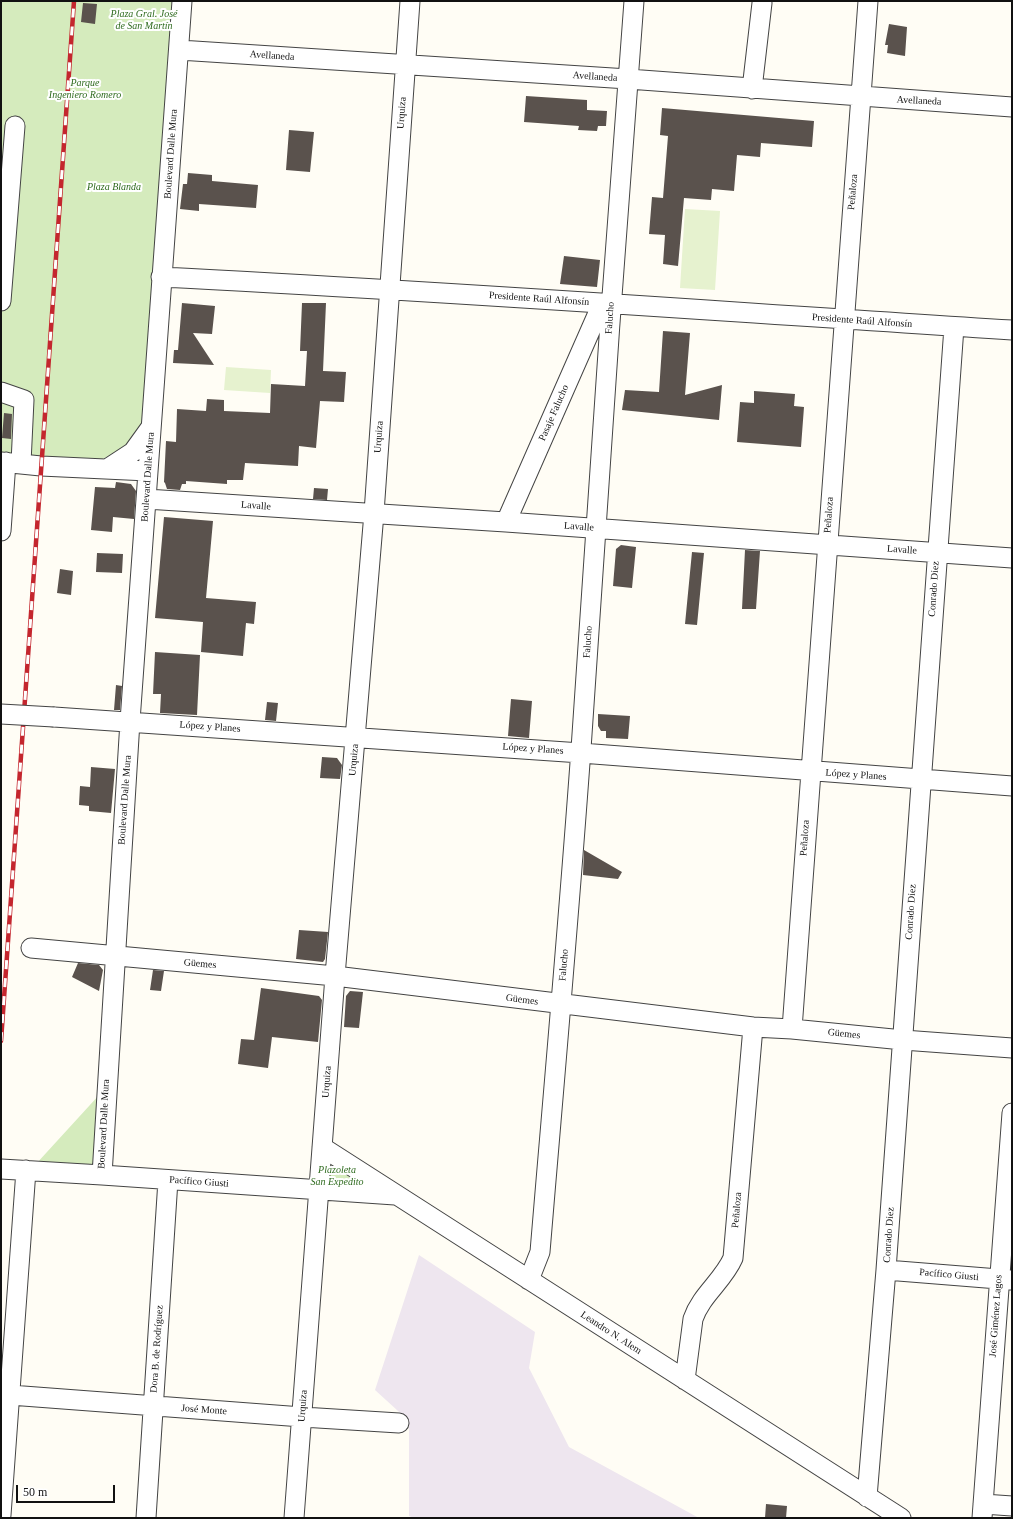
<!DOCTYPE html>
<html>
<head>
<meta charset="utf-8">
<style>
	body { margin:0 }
	#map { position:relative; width:1013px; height:1519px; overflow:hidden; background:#fffdf5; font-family:"Times New Roman",serif }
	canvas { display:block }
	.frame { position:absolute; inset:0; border:2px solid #111; pointer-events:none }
	.scale { position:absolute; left:16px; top:1485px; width:99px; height:18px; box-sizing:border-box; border:2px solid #111; border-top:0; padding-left:5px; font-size:12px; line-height:14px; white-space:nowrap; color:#111; -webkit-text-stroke:3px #fff; paint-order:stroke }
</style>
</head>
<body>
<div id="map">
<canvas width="1013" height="1519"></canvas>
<div class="frame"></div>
<div class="scale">50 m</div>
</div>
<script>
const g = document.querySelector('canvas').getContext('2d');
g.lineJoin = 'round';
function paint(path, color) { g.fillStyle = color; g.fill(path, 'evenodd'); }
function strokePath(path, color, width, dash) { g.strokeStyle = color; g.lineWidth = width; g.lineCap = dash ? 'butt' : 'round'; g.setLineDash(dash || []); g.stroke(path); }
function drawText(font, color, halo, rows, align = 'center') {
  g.font = font + ' "Times New Roman",serif'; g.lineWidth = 4; g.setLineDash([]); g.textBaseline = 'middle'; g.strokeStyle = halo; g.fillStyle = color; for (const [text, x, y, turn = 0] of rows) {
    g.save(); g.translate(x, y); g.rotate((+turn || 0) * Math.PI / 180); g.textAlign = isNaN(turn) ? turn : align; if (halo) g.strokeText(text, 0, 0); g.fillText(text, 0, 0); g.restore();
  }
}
const industrial = new Path2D(`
	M419,1255L535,1332L529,1368L569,1447L699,1518H414L409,1516V1421L375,1390Z`);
const green = new Path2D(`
	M1,1H174L146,420L126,448L98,461L1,453Z
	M100,1094L98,1170L36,1164Z
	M322,1147L397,1195L318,1190Z`);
const pitch = new Path2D(`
	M685,209L720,211L715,290L680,288Z
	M226,367L271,370L270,393L224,390Z`);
const building = new Path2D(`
	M83,3L97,4L95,24L81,22Z
	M889,24L907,27L905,56L887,53L888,45H885Z
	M526,96L587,100V110L607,111L606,126H598L597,131L578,130L579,126L524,122Z
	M662,108L814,121L812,147L761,143L760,157L737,155L734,191L712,189L711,200L684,198L678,266L663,264L665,235L649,234L652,197L663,198L668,136L660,135Z
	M289,130L314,132L310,172L286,170Z
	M188,173L212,175V181L258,185L256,208L199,204V211L180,209L183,184H187Z
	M564,256L600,260L597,287L560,284Z
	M182,303L215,306L212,334L193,333L214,365L173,363L174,350H178Z
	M302,303H326L323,371L346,372L344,402L320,401L316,448L299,446L298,466L245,463L243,480H227V484L186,481V484H182L180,490L167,489L165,483L164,482L166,441L176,442L177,409L206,411L207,399L224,400V411L270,413L271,384L305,386L307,351H300Z
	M663,331L690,333L685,395L722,385L719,420L622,410L625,390L659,392Z
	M754,391L795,394L794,406L804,407L801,447L737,442L740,402L754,403Z
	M4,413L12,414L11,439L2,438Z
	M116,482L131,484L136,491L134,519L113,517L112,532L91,530L95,487L115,488Z
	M314,488L328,489L327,500L313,499Z
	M164,517L213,521L206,598L256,602L254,624L246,623L243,656L201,652L203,622L155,618Z
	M621,545L636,547L632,588L613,586L616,549Z
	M745,550L760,551L756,609H742Z
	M692,552L704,553L697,625L685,624Z
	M97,553L123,554L122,573L96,572Z
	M60,569L73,571L71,595L57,593Z
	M155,652L200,655L197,715L160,713L161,694H153Z
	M116,685L122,686L120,710H114Z
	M511,699L532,701L529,738L508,736Z
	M267,702L278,703L276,721L265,720Z
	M598,714L630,716L628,739L606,738V731H601L598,726Z
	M322,757L337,758L342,765L340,779L320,778Z
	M91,767L115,769L111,813L89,811V806L79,805L80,786L90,787Z
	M584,850L622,872L618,879L583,875Z
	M299,930L328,932L325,959L323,962L296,959Z
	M78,963L99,965L103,970L99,991L72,977Z
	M153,970L164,971L161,991L150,990Z
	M261,988L319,996L322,1000L318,1042L272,1037L268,1068L238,1064L241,1039L254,1040Z
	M350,991L363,992L359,1028L344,1027L346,996Z
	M766,1504L787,1506L786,1518H765Z`);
const path = new Path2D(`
	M137,13L141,14`);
const minor = new Path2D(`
	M179,50L628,79L1012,107
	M752,89L762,3
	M161,277C445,291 728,312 1012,330
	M1,301L15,126
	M1,392L24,400L21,463
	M1,462L41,466L148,471
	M107,469L133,452L151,427
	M146,499L506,522L1012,558
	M506,522L602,304
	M1,531L6,462
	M54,717L581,753L1012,786
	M31,948L335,976L753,1027L792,1029L903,1040L1012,1048
	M792,1029L868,1
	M322,1147L901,1518
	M1,1169L102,1175L395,1195
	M102,1175L130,721L182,1
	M886,1270L1011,1280
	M529,1280L540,1252C554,1084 569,917 581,749C598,500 614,250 634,1
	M685,1380L693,1319C701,1295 723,1281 733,1258L753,1027
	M10,1395L302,1417L399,1423
	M867,1497L886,1270L954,327
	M983,1504L1012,1506
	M1,1515L26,1170
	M146,1518L168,1180
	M294,1518L335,976L374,513L410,1
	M982,1518L1012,1113`);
const rail = new Path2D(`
	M1,1041L74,1`);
const minorBridge = new Path2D(`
	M1,714L54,717`);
const parkNames = [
	["Plaza Gral. José",144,14],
	["de San Martín",144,26],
	["Parque",85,83],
	["Ingeniero Romero",85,95],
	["Plaza Blanda",114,187],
	["Plazoleta",337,1170],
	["San Expedito",337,1182]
];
const streetNames = [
	["Avellaneda",272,56,4],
	["Avellaneda",595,77,4],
	["Avellaneda",919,101,3],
	["Urquiza",402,113,-86],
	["Boulevard Dalle Mura",171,154,-86],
	["Peñaloza",853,192,-85],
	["Presidente Raúl Alfonsín",539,299,4],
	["Falucho",610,318,-86],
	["Presidente Raúl Alfonsín",862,321,4],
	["Pasaje Falucho",554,413,-66],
	["Urquiza",379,437,-86],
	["Boulevard Dalle Mura",148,477,-86],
	["Lavalle",256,506,4],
	["Peñaloza",829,515,-86],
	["Lavalle",579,527,4],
	["Lavalle",902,550,4],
	["Conrado Diez",934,589,-86],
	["Falucho",588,642,-86],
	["López y Planes",210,727,4],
	["López y Planes",533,749,4],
	["Urquiza",354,760,-85],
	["López y Planes",856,775,4],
	["Boulevard Dalle Mura",125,800,-86],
	["Peñaloza",805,838,-86],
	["Conrado Diez",911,912,-86],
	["Güemes",200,964,5],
	["Falucho",564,965,-85],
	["Güemes",522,1000,7],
	["Güemes",844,1034,6],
	["Urquiza",327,1082,-86],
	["Boulevard Dalle Mura",104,1124,-87],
	["Pacífico Giusti",199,1182,4],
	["Peñaloza",737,1210,-85],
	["Conrado Diez",889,1235,-86],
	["Pacífico Giusti",949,1275,5],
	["José Giménez Lagos",996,1316,-86],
	["Leandro N. Alem",611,1333,33],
	["Dora B. de Rodríguez",157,1349,-86],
	["Urquiza",303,1406,-86],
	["José Monte",204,1410,4]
];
paint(industrial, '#eee6ef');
paint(green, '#d5ebbd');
paint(pitch, '#e6f2cf');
paint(building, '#5a524d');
strokePath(minor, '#444', 21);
strokePath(path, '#333', 2.5, [4, 2]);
strokePath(minor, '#fff', 19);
strokePath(rail, '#c4262e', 4.5);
strokePath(rail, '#fff', 3, [9]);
strokePath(minorBridge, '#444', 21, []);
strokePath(minorBridge, '#fff', 19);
drawText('italic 10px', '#2f6b1f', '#fff', parkNames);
drawText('10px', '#111', '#fff', streetNames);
</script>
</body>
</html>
